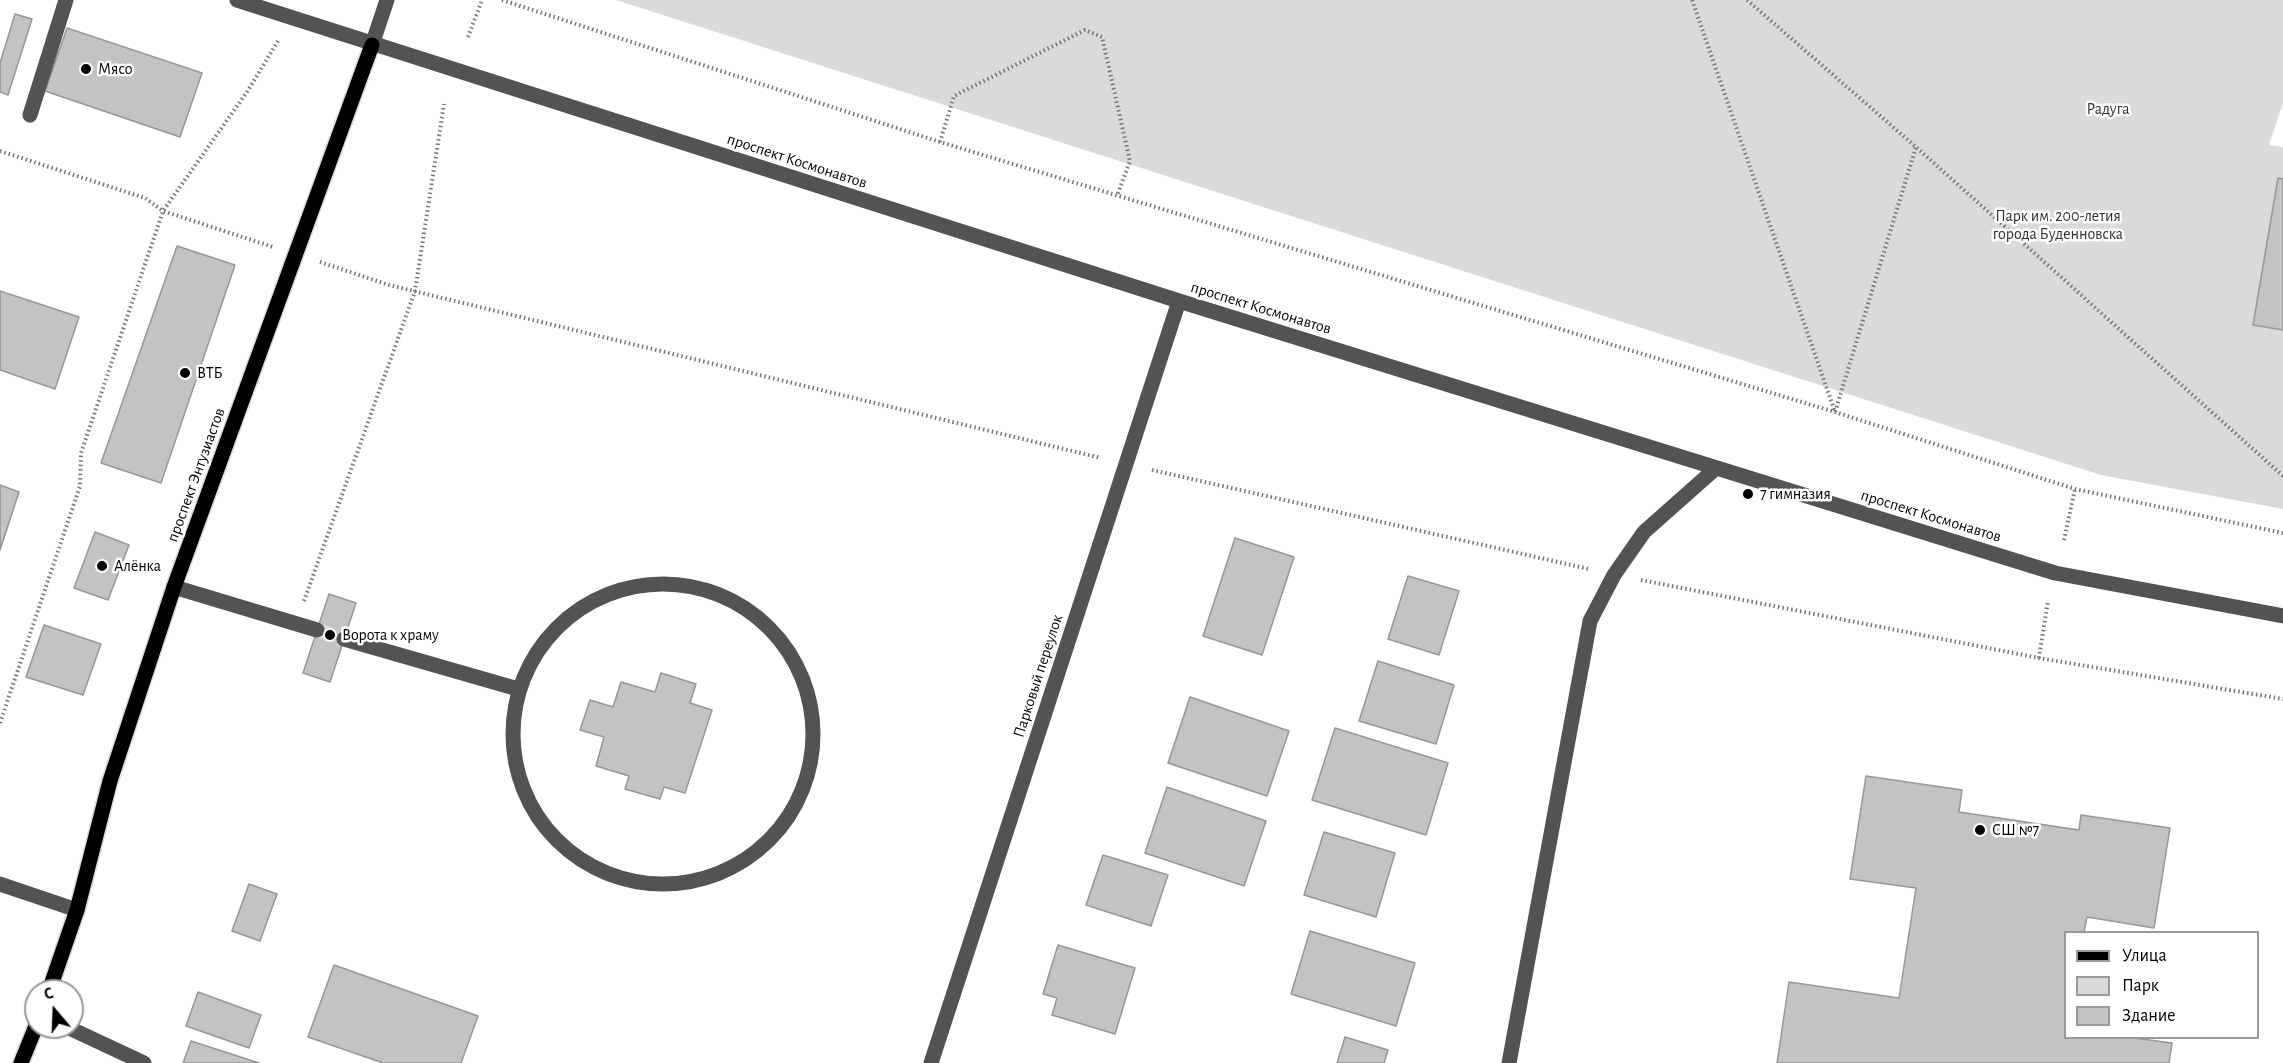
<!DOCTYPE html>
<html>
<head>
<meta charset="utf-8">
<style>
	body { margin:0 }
	#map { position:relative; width:2283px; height:1063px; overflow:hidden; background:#fff; font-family:"Alegreya Sans",sans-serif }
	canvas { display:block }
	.legend { position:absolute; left:2064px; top:931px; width:195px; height:108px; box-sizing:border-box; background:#fff; border:2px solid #999; margin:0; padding:8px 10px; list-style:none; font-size:18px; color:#000 }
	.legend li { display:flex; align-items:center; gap:12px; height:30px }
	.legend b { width:30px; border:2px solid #999 }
	.north { position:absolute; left:24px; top:979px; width:60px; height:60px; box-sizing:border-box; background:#fff; border:2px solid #999; border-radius:50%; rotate:341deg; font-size:16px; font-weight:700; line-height:24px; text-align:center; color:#000 }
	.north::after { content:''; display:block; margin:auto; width:21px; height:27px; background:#000; clip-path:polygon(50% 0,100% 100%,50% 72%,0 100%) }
</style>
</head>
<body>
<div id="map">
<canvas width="2283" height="1063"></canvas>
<ul class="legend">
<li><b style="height:8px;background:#000"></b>Улица</li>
<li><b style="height:16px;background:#dadada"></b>Парк</li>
<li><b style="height:16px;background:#c3c3c3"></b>Здание</li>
</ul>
<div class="north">С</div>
</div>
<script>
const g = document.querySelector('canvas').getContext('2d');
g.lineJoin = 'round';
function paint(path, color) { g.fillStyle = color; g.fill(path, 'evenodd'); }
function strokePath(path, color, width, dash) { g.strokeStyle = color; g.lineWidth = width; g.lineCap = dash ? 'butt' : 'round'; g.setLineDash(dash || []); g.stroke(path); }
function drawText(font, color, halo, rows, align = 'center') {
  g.font = font + ' "Alegreya Sans",sans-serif'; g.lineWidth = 5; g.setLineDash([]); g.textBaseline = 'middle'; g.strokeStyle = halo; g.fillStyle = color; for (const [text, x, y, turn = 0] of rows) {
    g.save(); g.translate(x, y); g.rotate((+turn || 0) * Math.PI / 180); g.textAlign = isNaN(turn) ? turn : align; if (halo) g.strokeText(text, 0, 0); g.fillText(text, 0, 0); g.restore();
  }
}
const green = new Path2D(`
	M616,0H2283V103L2269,145L2283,147V509L2101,475Z`);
const building = new Path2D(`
	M15,14L32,19L8,95L0,92V63Z
	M67,28L202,73L180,137L45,91Z
	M2278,178L2283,179V330L2253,325Z
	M177,246L235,265L161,483L101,463Z
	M0,291L79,317L55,389L0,370Z
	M0,485L19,492L0,550Z
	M95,532L129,545L108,600L74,588Z
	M1235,538L1294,557L1262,655L1203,636Z
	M1408,576L1459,591L1439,655L1388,639Z
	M329,594L356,603L330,682L303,673Z
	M44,625L101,644L83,695L26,677Z
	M1378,661L1454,685L1436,744L1359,721Z
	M661,673L696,684L690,703L712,710L685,793L664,787L660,799L625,789L629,776L596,766L604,737L580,730L590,700L613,707L621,682L655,692Z
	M1190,697L1289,731L1267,796L1168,763Z
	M1335,728L1448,763L1426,835L1312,800Z
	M1866,776L1962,790L1959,812L2079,830L2081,815L2170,828L2154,928L2087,917L2084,932H2066V1038H2134L2172,1043L2169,1063H1777L1789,982L1899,998L1916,888L1850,879Z
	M1167,787L1266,821L1244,886L1145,853Z
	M1324,832L1395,853L1376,917L1304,895Z
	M1103,855L1168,875L1151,926L1086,905Z
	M249,884L277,894L260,941L232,931Z
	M1310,931L1415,963L1396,1026L1291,994Z
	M1058,945L1135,968L1115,1034L1052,1015L1057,998L1043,994Z
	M334,965L478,1016L461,1063H383L308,1037Z
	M198,992L261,1015L249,1048L186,1026Z
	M1345,1037L1388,1050L1384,1063H1337Z
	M191,1041L259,1063H183Z`);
const minorTunnel = new Path2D(`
	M317,630L344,639`);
const path = new Path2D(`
	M502,0L940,142L1835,412L2075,489L2283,533
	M1692,0L1835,412L1916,147
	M1747,0L1916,147L2283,476
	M468,37L482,0
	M940,142L954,96L1085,30L1102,37L1130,161L1117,196
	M0,151L145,198L163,211L273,247
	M320,262L389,285L1101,458
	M1152,470L1589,569
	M2064,540L2075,489
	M1641,580L2039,658L2283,699
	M304,601L415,291L444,104
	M2039,658L2048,601
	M0,723L80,486L81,453L163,211L247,92L278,41`);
const minor = new Path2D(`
	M237,0L1179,301L2055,573L2283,616
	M372,45L387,0
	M30,115L66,0
	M513 734a150 150 0 1 1 300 0a150 150 0 1 1-300 0Z
	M174,587L317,630
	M344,639L518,689
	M0,884L77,910
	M67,1027L144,1063
	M931,1063L1179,301
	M1509,1063L1590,621L1614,575L1644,532L1715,469`);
const major = new Path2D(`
	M49,991L77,910L110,781L174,587L372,45
	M21,1063L36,1026`);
const markers = [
	[86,69,6,"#000"],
	[185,373,6,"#000"],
	[1748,494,6,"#000"],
	[102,566,6,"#000"],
	[330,635,6,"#000"],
	[1980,830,6,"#000"]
];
const poiNames = [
	["Мясо",98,69],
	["ВТБ",197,373],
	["7 гимназия",1760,494],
	["Алёнка",114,566],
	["Ворота к храму",342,635],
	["СШ №7",1992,830]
];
const parkNames = [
	["Радуга",2108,109],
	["Парк им. 200-летия",2058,216],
	["города Буденновска",2058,234]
];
const streetNames = [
	["проспект Космонавтов",797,161,18],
	["проспект Космонавтов",1261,308,17],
	["проспект Энтузиастов",196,475,-70],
	["проспект Космонавтов",1931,516,17],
	["Парковый переулок",1038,676,-72]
];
paint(green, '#dadada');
paint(building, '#c3c3c3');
strokePath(building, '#979797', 1.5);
strokePath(minorTunnel, '#d9d9d9', 15, [15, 8]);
strokePath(major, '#dbdbdb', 18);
strokePath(path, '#757575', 4, [1.5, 3]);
strokePath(minor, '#535353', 15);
strokePath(major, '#000', 15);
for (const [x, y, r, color] of markers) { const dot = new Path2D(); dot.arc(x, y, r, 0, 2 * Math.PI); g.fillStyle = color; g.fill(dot); strokePath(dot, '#fff', 2); }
drawText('16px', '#000', '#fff', poiNames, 'left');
drawText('16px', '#313131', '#fff', parkNames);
drawText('16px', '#000', '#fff', streetNames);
</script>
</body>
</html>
